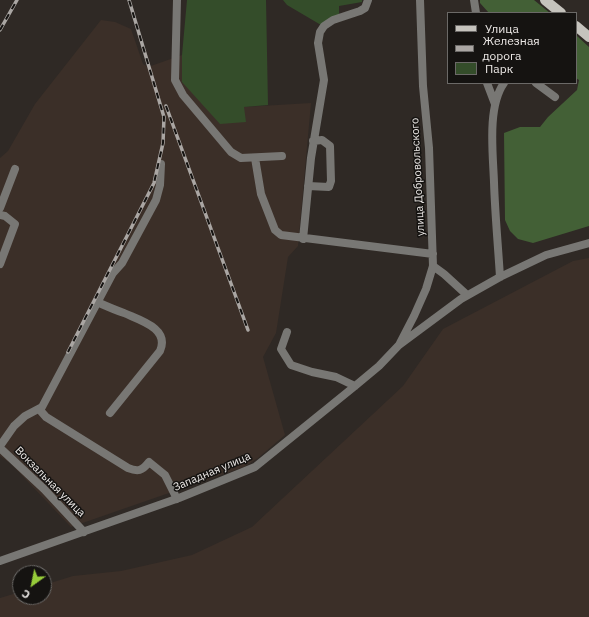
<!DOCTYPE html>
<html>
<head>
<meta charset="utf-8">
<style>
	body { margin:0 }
	#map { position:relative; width:589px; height:617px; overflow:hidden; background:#2f2925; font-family:"IBM Plex Sans",sans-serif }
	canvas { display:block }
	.legend { position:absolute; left:447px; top:12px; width:130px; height:72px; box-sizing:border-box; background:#151311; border:1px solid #6b6967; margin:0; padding:5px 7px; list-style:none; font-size:12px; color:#ede9e7 }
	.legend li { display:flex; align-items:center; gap:8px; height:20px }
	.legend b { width:20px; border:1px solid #6b6967 }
	.north { position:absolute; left:12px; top:565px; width:40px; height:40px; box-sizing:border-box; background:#151311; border:1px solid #6b6967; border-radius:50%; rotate:213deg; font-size:11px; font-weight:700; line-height:16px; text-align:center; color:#ede9e7 }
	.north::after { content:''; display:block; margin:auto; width:14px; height:18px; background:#96cc3a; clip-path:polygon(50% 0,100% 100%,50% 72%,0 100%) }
</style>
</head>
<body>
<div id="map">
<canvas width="589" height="617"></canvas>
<ul class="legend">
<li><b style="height:5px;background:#c5c3bd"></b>Улица</li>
<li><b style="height:5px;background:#aaa6a3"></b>Железная дорога</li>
<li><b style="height:11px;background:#344d2a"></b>Парк</li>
</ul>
<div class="north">С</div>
</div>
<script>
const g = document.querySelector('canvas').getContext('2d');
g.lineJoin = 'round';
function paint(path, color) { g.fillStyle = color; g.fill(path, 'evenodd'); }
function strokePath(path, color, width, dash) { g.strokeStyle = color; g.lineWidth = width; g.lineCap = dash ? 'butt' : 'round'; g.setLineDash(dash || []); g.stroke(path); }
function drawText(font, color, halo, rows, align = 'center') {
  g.font = font + ' "IBM Plex Sans",sans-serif'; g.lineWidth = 3; g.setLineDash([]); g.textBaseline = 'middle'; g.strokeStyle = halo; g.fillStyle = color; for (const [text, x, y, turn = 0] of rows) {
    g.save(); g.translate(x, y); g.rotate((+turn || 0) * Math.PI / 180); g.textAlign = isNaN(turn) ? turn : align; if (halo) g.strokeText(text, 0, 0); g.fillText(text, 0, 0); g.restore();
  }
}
const built = new Path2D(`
	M101,20L115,22L131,29L143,64L148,67L182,55V82L244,107L311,103L298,246L288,257L276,333L263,357L285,435L258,458L244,467L71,527L11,464L0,456V158L8,151L35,104Z
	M589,258V617H0V598L20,592V597H44V585L73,576L121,571L192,555L252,527L403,386L443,329L573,261Z`);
const green = new Path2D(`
	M187,0H266L268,105L244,107L246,122L220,124L182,82V55Z
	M283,0H362V2L339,6V15L321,25L287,5Z`);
const forest = new Path2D(`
	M480,0H534L550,13H489L480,3Z
	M576,35L589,47V226L533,243L518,239L510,231L505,220L504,133L520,127H540L548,117L577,90L579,80L576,78Z`);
const minor = new Path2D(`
	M177,0L175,80L183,95L231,152L241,158L282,156
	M474,0L476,13
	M487,83L495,104
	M536,83L555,97
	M255,158L261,194L275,230L281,235L433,254
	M308,186L329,187L331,181L330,146L322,140L313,141
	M0,208L15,169
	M0,215L5,216L15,224L0,264
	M303,239L311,158L324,80L318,43L320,32L324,26L333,20L360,11L365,8L368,0
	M433,266L444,274L467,295
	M500,277C498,245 495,214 494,182C493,154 487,107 504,83
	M97,302C106,306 115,310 124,313C139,320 170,328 160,351L110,413
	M287,332L281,349L291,365L312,372L336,377L355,386
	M400,343L414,316L426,289L433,266L429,148L423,86L420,0
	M39,409L46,417L128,468C138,472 142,471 149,462L165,475L177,499
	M0,446L14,426L25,416L42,407L113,273L122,263L156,200L160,185L161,164
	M0,448L44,489L84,532
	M0,561L179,498L255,467L355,386L379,366L399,345L461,299L500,277L546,255L589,243`);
const major = new Path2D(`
	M545,0L561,13
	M576,26L589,37`);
const rail = new Path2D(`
	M0,30L17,0
	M166,106L248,330
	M68,352L154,183L163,143L164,117L129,0`);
const streetNames = [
	["улица Добровольского",418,177,-93],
	["Западная улица",212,472,-23],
	["Вокзальная улица",50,482,45]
];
paint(built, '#3b2f28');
paint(green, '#344d2a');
paint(forest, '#436036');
strokePath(minor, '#787774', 8);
strokePath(major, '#c5c3bd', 10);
strokePath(rail, '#aaa6a3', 3.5);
strokePath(rail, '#151311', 2, [6]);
drawText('11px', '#ede9e7', '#151311', streetNames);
</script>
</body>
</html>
